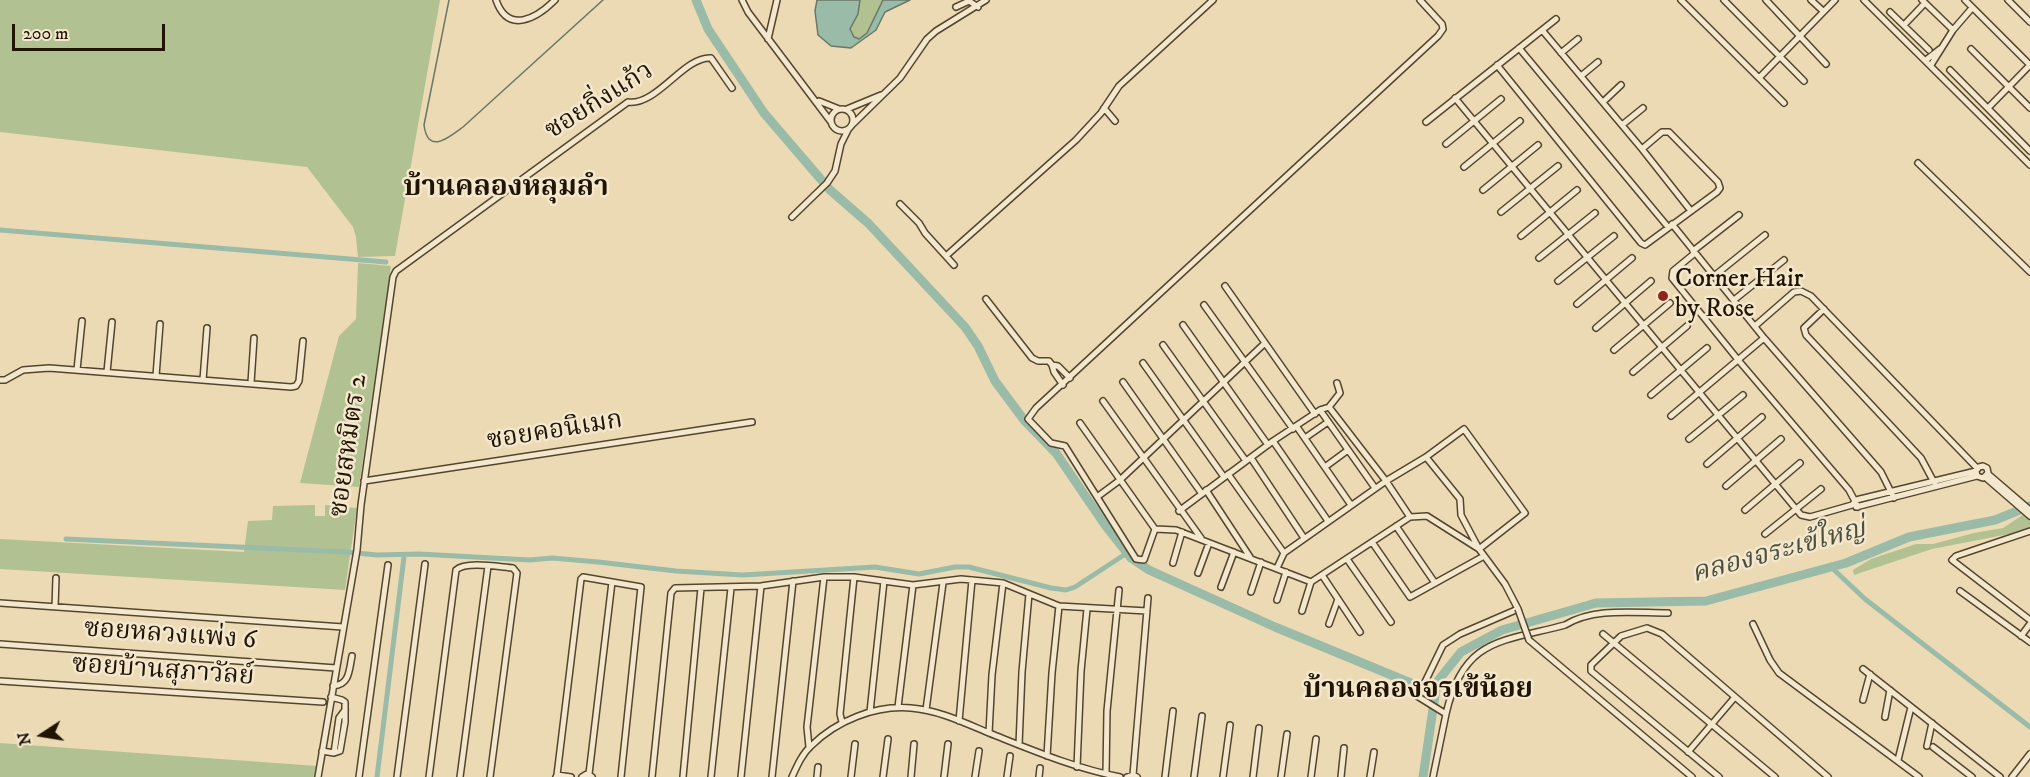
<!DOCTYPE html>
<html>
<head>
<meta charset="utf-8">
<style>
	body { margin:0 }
	#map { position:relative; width:2030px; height:777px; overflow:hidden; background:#ecdab4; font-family:"IM FELL DW Pica",serif }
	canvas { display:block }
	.north { position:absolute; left:12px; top:705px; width:60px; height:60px; -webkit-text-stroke:4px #f3e7ce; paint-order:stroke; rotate:258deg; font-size:16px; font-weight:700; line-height:24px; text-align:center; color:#211402 }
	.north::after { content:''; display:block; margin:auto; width:21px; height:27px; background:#211402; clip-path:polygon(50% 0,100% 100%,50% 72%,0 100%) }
	.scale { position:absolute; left:12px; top:24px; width:153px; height:27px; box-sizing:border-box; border:3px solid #211402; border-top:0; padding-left:8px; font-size:18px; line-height:21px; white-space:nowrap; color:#211402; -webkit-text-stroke:4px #f3e7ce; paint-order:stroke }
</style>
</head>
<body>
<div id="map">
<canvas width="2030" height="777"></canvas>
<div class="north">N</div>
<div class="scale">200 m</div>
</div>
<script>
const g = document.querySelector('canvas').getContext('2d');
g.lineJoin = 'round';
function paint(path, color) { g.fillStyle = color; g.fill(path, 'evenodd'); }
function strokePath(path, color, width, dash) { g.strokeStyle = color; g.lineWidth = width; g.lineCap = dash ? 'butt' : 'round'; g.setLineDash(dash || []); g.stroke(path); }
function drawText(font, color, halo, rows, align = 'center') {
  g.font = font + ' "IM FELL DW Pica","Noto Serif Thai",serif'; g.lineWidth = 5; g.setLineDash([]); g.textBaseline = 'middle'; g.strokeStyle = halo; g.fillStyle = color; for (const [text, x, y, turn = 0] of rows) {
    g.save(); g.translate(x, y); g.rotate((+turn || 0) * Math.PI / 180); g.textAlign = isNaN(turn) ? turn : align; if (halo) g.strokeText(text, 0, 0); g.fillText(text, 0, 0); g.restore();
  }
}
const green = new Path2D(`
	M0,0H440L395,256L358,257L356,237L353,227L307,167L0,132Z
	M817,0H910L885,12L876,30L851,48L831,46L818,35L815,11Z
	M358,263L391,266L359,487L300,483L339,336L356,319Z
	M315,505V516H325V505L357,508L345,590L0,569V539L244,552L248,521L272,520L273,506Z
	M2030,510V527L2009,534L1932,549L1854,575L1853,570L1871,559L1916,544H1933L1974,533L2003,528Z
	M0,743L317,766L315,777H0Z`);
const water = new Path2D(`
	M817,0H860L858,14L850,29L854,37L859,39L867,33L883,0H910L885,12L876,30L851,48L831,46L818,35L815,11Z`);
const stream = new Path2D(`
	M449,0L424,125C428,155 448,138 463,127L603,0`);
const canal = new Path2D(`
	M0,230L386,262
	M66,539L346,552L377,555L419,554L530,560L552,558L598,562L676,571L743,575L875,567L919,574L955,567H969L1051,588L1066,590L1075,587L1127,553
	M1831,567L1865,599L2030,727
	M377,777L404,557`);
const river = new Path2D(`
	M696,0L708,29L764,113L830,190L868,223L965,327L978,346L995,381L1024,420L1056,453L1105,525L1131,558L1149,570L1275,627L1435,693
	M1423,777L1437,682L1461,652L1502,630L1596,603L1706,601L1846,563L1909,537L1995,520L2030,506`);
const minor = new Path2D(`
	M496,0C508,35 537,18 555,0
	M742,0L748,12L831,122
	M1681,0L1784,103
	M1724,0L1804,81
	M1766,0L1826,64
	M1811,0L1823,11
	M1864,0L2030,165
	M1922,0L1953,30
	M1965,0L2030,65
	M2008,0L2030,22
	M956,7L969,1L978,7
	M1890,12L1929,50
	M1904,25L1925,3
	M1542,30L1642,149L1691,211
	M768,39L777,0
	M1519,48L1668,227
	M1971,49L2030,108
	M1561,53L1578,39
	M1926,60L1940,49
	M1497,65L1641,243L1645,245L1717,192L1720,188L1718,182L1669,132H1662L1642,149
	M1931,65L1953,30L1972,8
	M1950,70L2030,151
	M1581,76L1598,62
	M1759,78L1835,0
	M1455,98L1801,515L1810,517L1852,505L1856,500L1976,471
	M819,101L839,109
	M1603,102L1621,85
	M1104,108L1115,121
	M1988,108L2030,65
	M831 120a11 11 0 1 1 22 0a11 11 0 1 1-22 0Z
	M847,109L881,95
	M1426,122L1556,19
	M852,125L900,78L927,39L936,31L986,0
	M1622,125L1643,108
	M1446,144L1501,99
	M1918,163L2030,272
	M1464,167L1520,121
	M1483,190L1538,145
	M900,204L919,223L925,233L954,265
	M1501,212L1558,166
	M792,217L827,183L835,171L841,144L848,130
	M1672,224L1764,338L1881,472L1894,498
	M1521,236L1577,190
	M1693,251L1739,215
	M1695,253L1673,271L1672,278L1739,361L1849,490L1858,507
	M946,256L1076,140L1101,113L1119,86L1213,0
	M1539,258L1595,213
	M1714,276L1765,235
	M1558,281L1614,236
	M1225,286L1315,414
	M986,299L1032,358L1038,361H1049L1052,365L1058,366L1070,378
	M1734,300L1784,260
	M1577,304L1632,258
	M1204,305L1293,429
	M1824,309L1804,328L1806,335L1921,458L1936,486
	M1183,325L1268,445
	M1755,326L1794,292L1801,291L1811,296L1977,468
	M1596,328L1651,281
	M1163,345L1246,461
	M1614,350L1670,303
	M1143,363L1224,477
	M1052,365L1054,372L1063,385
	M77,370L82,321
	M107,372L112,322
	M1633,372L1687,326
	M156,376L160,324
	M0,380H5L23,370L49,368L291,387L296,386L299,381L303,341
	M203,380L207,328
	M1123,382L1202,494
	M251,383L254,338
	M1337,383L1340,393L1329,407L1386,481L1426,457
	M1651,395L1707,348
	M1103,401L1201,538
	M1320,410L1375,488
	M1671,416L1764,338
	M1080,423L1155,529L1176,530L1311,582
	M1297,427L1351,505
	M1464,429L1525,513L1479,549L1461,515L1460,499L1426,457Z
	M1305,438L1328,422
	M1689,439L1743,395
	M1273,441L1328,521
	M1251,458L1304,538
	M1707,464L1762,417
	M1325,467L1348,450
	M1228,474L1284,553
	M1988,474L2030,510
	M1985,477L2030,516
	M364,481L752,422
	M1726,486L1781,439
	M1206,490L1250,557
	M1097,497L1120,480L1265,343
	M1856,507L1977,476L1983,478L1988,473L1987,468L1983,466L1979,467L1976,471L1977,476
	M1745,510L1800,463
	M1179,511L1273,441L1320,410L1329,407
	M1396,526L1435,583
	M1155,529L1144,560L1136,559L1065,446L1051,443L1028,419L1036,408L1438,36L1443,29L1442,24L1420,0
	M2030,531L1956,556L1952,560L2030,620
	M1765,534L1821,489
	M1372,542L1410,597L1484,556
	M1347,559L1391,622
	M1173,563L1182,532
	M1277,568L1284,553L1386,481L1410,517
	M1198,573L1209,543
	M1322,575L1360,632
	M1221,587L1234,552
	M1960,591L2030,642
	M1251,592L1261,562
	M1277,600L1286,572
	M0,603L343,627
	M55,607L56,578
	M1302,611L1311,582L1410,517L1427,516L1479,549L1505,584L1518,609L1460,634L1443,645L1425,682L1417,693V696L1446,714L1433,777
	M1329,624L1338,599
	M1753,624L1770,660L1779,673L1919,777
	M1603,634L1775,777
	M2021,636L2030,624
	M1529,640L1692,777
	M0,644L336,668
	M1863,669L2000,777
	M0,681L323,702
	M333,686C350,685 349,670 352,656
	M1863,700L1870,674
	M898,707L913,585
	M926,710L943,583
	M870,712L884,581
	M1446,714C1463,638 1501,642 1565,625C1594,607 1635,613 1668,613
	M1885,717L1890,690
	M959,721L972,580
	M842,722L840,714L854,577
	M989,733L992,675L1003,583
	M1019,745L1022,672L1029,594
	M1927,746L1932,723
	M809,747L807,727L824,577
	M1933,747L1972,777
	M322,751L334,753L340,751L345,722V702L342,700L331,697
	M1688,752L1735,697
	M334,753L339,718L345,710
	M1047,756L1052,673L1059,606
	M1898,760L1911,707
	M1077,767L1081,671L1087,609
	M589,774L612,582
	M1106,774L1107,711L1119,590
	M557,775L581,579L583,577L641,587L621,777
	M1133,775L1148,598
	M318,777L357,550L361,505L393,277L396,271L628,102C657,106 684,56 711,58L732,88
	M359,777L388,565
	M397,777L425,564
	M429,777L456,570C466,561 499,567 513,568L517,573L490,777
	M460,777L488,566
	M556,777L557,775L571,777
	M582,777L587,774L592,777
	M652,777L671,593L675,588L761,586L824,577H854L913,585L961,579L1003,583L1059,606L1147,611
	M683,777L701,588
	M711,777L731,588
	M741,777L761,586
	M772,777L793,581
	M792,777C797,766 802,754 811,746C836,721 875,705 911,708C938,710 965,723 989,733C1032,750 1074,768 1120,777
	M817,777L818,767
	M851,777L855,744
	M883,777L888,739
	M911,777L914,744
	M944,777L948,744
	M975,777L979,751
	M1007,777L1010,756
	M1039,777L1040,768
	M1127,777L1133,775L1137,777
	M1165,777L1173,711
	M1194,777L1202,716
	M1223,777L1230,725
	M1253,777L1259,728
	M1281,777L1287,734
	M1311,777L1316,739
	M1341,777L1344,748
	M1370,777L1374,752
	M1719,777L1591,671V665L1621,636L1647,628L1662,634L1828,777
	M2012,777L2030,754`);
const minorBridge = new Path2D(`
	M1518,609L1529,640`);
const markers = [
	[1663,296,6,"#8f2418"]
];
const streetNames = [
	["ซอยกิ่งแก้ว",600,102,-32],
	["ซอยคอนิเมก",555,432,-9],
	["ซอยสหมิตร 2",350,446,-82],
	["ซอยหลวงแพ่ง 6",170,636,4],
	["ซอยบ้านสุภาวัลย์",163,672,4]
];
const poiNames = [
	["Corner Hair",1675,281],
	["by Rose",1675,311]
];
const waterNames = [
	["คลองจระเข้ใหญ่",1779,553,-15]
];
const quarterNames = [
	["บ้านคลองหลุมลำ",506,189],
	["บ้านคลองจรเข้น้อย",1418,691]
];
paint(green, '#b2c191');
paint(water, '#99bba8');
strokePath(water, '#697866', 1.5);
strokePath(stream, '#697866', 1.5);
strokePath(canal, '#99bba8', 5);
strokePath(river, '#99bba8', 9);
strokePath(minor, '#54462e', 8);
strokePath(minor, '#f3e7ce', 5);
strokePath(minorBridge, '#54462e', 8, []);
strokePath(minorBridge, '#f3e7ce', 5);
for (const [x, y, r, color] of markers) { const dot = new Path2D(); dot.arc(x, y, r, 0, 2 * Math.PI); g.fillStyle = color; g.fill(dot); strokePath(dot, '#f3e7ce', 2); }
drawText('26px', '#211402', '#f3e7ce', streetNames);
drawText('26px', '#211402', '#f3e7ce', poiNames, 'left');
drawText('italic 27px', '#4b4e3c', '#f3e7ce', waterNames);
drawText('bold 28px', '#211402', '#f3e7ce', quarterNames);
</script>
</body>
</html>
